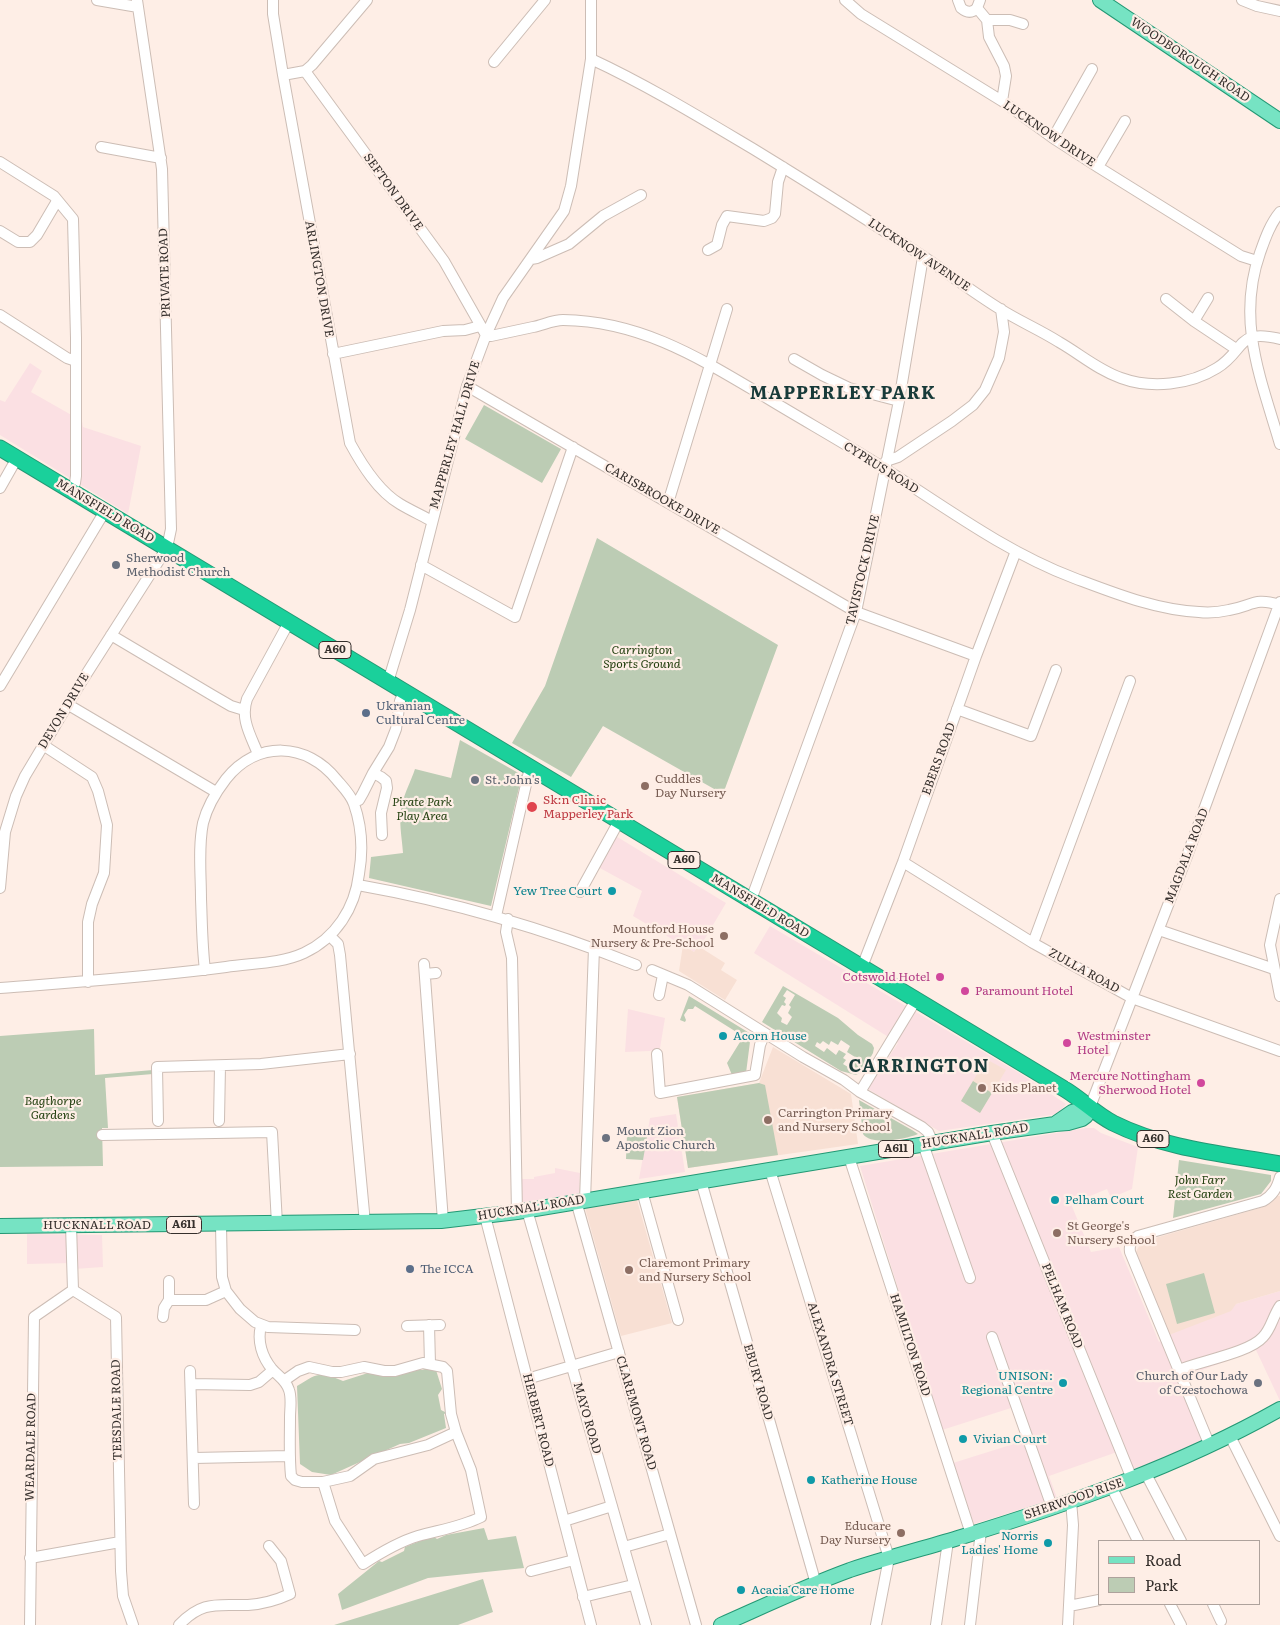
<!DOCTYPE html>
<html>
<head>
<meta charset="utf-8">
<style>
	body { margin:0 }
	#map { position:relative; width:1280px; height:1625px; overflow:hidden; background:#feeee6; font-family:Literata,serif }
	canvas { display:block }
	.legend { position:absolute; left:1098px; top:1540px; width:162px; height:65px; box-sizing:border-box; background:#feeee6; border:1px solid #aea29c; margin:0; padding:6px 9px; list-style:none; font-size:15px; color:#352f2c }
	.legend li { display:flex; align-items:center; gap:10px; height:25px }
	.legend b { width:25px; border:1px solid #aea29c }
</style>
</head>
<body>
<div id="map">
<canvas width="1280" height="1625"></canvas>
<ul class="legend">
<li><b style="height:6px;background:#76e3c3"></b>Road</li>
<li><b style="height:14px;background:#bcccb4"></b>Park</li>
</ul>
</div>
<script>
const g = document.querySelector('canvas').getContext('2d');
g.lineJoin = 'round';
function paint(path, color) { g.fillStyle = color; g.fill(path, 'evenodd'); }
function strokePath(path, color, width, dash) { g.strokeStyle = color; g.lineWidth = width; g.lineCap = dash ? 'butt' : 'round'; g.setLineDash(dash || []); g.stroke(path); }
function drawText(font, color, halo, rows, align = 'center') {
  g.font = font + ' Literata,serif'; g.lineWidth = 4.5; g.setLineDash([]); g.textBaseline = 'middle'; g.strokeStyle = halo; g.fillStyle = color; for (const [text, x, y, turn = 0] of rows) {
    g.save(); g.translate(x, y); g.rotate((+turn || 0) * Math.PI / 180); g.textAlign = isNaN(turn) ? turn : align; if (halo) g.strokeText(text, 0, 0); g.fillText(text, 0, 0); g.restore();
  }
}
const commercial = new Path2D(`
	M30,363L42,371L31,392L82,421L83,427L141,446L128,514L0,435V400L5,402Z
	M614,835L726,903L700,947L698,946L694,952L633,916L642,891L598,867Z
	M770,926L1021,1074L1066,1104L1058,1114L939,1131L868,1089L898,1043L754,953Z
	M628,1009L665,1018L660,1048L650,1051L625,1052Z
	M676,1114L685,1172L639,1179L650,1118Z
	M1086,1128H1094L1101,1133L1138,1147L1132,1189L1111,1198L1107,1189L1071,1204L1091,1252L1119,1247L1159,1342L1169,1335L1236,1304L1280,1291V1401L1256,1350L1186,1376L1212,1438L1126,1474L1117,1452L1049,1476L1057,1498L974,1524L953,1463L1023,1441L1011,1408L942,1430L860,1166Z
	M555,1168L580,1173L579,1194L519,1204V1179H534V1177L555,1173Z
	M27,1234L102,1235L103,1267L74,1269L73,1263L27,1264Z`);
const built = new Path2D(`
	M683,945L694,952L698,946L725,963L721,970L737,980L725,1000L679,971Z
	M773,1047L851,1094L858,1144L688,1168L677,1097L759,1083Z
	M986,1059L1006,1070L980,1113L961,1101Z
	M1277,1196H1280V1291L1236,1304L1231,1311L1169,1335L1136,1252L1141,1242L1260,1208L1271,1202Z
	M637,1200L672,1323L621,1336L585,1208Z`);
const green = new Path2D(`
	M484,405L561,449L542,483L465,439Z
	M597,538L778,645L723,794L603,726L571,777L512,743L545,686Z
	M460,740L522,775L491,906L369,878L371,857L403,853C402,837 398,820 402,804C405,792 411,781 415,769L451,778Z
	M783,986L838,1018L858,1035L872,1044L874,1048L873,1053L863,1071L856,1075L841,1071L762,1022ZM787,990L795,995L789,1005L791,1007L788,1013L792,1017L787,1025L781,1022L782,1018L777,1013L782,1005L785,1006L786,1004L784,1002L786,998L783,996ZM841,1040L850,1046L847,1052L855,1057L848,1067L843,1064L846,1060L843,1058L846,1054L839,1050L836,1055L827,1048L824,1052L815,1046L817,1042L820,1044L823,1041L829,1045L831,1041L838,1045Z
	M689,996L751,1034L746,1073L732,1075L727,1063L740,1042L738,1033L695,1006L693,1009H688L684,1015L686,1020L685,1022L680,1020Z
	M94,1029L95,1075L153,1070V1074L105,1078L108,1128H102L103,1166L0,1167V1036Z
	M973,1081L992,1093L980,1113L961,1101Z
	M759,1083L765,1085L778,1155L688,1168L677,1097Z
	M859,1100L912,1130L918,1134C906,1139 871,1146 863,1134Z
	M627,1135L647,1137L643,1160L626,1159Z
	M1179,1160L1271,1175V1181L1261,1194L1173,1218Z
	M1204,1273L1215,1313L1177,1324L1166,1284Z
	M431,1367L436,1370L442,1389L438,1395L441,1410L447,1413L444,1414L446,1428L409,1443L400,1444L331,1475L312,1472L300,1464L297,1386C318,1373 319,1371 343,1381L368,1373L388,1376L403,1370H422Z
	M484,1528L488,1540L516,1536L524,1568L428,1578L342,1610L338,1594L379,1561L382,1562L404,1551L405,1547L425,1539H429L434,1537L437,1539L446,1535Z
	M483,1579L493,1612L458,1625H334Z`);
const minor = new Path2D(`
	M97,0L138,7
	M273,0V14L283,75L350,443C362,465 378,491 400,504C410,510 421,515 432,521
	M845,0L861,14L1002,101L1053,138L1098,167L1241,256L1257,261
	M958,0L961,8C967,13 972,13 977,8L980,0
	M1242,0L1257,6L1280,11
	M977,8L987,20L989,37L1004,66L1006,76L1002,101
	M987,20H1010L1023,24
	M591,59C647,85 701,118 755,150C812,185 868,220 924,257C949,274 974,293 1000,309C1019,321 1040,330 1059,342C1080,354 1098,370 1121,378C1151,389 1190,385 1217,368C1246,350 1236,328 1280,339
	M494,62L545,0
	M305,71L312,65L367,0
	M283,75L305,71L444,261L486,335L491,336C505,333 519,330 533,327C543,325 553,320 563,320C642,321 701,359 767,398C808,423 850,446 890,472C949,510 1008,553 1074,578C1114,593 1156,610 1199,612C1208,613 1220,612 1229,610C1252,606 1255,597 1279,605
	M1053,138L1092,69
	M101,147L161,158
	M0,162L54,196L73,219L76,338V476L75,483L71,490
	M1098,167L1125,121
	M1280,212C1270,224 1265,239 1260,253C1236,321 1261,379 1280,444
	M0,231L18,242H30L37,235L57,201
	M708,250L717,245L722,225L727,216L764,221L772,218L775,214L778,182L783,167
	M531,259L537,258L569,244L603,216L641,195
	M1166,299L1194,321L1236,349
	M0,315L67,358L76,361
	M1194,321L1208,298
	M333,354L443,331L465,330L480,326
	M794,359L822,375L849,388L899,401
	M467,386L856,612L976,656
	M886,461L898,457L952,421L973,405L985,390L999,358L1004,332L1001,309
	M0,488L17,458
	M668,503L727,309
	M421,565L515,617L573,447
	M111,635L212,695L231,706L244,710
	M388,682L410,610L467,386L486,335L503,298L564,211L571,186L591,59V0
	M0,686L105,511
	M67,704L216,792
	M957,709L1031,736L1056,670
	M43,745L92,777L98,791L107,825L104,873L92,904L88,922V982
	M258,754C251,736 240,719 247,699L289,622
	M373,773L381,777L386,781L387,788L381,813L382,835
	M353,802L359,800L363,793L373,773L389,747L396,729L400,701L404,691
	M903,862L1033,943L1132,998L1280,1051
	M358,885C454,902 546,929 636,965
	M0,888L5,832L16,796L25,776L80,684L163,554L167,548L171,529L162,169L137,0
	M580,892L619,821
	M1280,899L1270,945L1280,996
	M751,900L856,612L899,401L923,257
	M496,916L530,767
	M508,919L506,932L512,958L517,1212
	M1159,930L1274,969
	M330,936L338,944L340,955L365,1223
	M1033,943L1130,681
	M424,964L443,1221
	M862,967L903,862L976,656L1016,551
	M652,970L688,985L803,1057L844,1080L860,1092L922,1127L928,1132L933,1143
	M425,974L436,973
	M0,988C75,982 151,977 226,967C252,963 280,964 304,953C336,938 355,908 359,874C363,851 362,827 354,804C351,795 343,787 337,780C307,742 257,740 226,779C216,792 207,807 203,823C198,847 201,874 201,899C202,923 202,946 205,970
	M659,995L663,975
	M657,1054L660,1093L755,1075L760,1045L765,1033
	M860,1092L916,1000
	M1090,1107L1187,856L1280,602
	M158,1121L157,1067L261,1064L350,1054
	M219,1121L220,1066
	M992,1133L1132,1479
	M102,1135L272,1132L277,1224
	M923,1144L970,1278
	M849,1157L971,1534
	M770,1170L889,1558L876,1625
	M701,1181L816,1584
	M642,1191L678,1320
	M585,1200L594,948
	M576,1201L696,1625
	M527,1210L646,1625
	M485,1216L591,1625
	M71,1225L73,1290L116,1317L121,1571L123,1596L133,1625
	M221,1225L222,1277L226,1291L240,1309L255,1322L268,1327L355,1330
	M169,1300H206L226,1291
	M163,1317L164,1308L169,1300V1281
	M429,1325L430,1364
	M261,1326C257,1341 262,1357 272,1369C279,1377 286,1380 289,1390C292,1398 290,1409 290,1417C290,1437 289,1456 291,1476L295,1480L302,1482H323L350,1476L374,1459L428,1445L456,1432
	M407,1326L440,1325
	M992,1337L1052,1507
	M1179,1370C1200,1361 1249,1353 1263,1337C1271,1329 1273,1316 1280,1306
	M190,1371L194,1504
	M527,1379L619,1352
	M285,1380L298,1371L309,1367L332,1372H341L364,1367L384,1371H395L423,1363L443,1367L447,1371L451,1414L456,1432L471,1470L481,1517C461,1527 439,1530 418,1536C398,1542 380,1553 363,1564L335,1521L323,1482
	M191,1384L250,1385L259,1382L273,1370
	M1230,1436L1280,1536
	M1210,1446L1130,1252C1129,1244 1131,1241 1138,1236L1263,1201C1273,1195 1277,1188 1280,1177
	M194,1458L289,1456
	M1146,1474L1181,1541
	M1111,1486L1138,1541
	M564,1521L612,1506
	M624,1547L670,1534
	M30,1558L120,1542
	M531,1571L574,1560
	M583,1597L633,1585
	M1170,1604L1181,1625
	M1213,1604L1221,1621
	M1069,1606L1099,1600
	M30,1625L34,1317L73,1290
	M179,1625C203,1600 217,1606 248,1605C263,1604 277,1600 290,1594L281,1561L269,1546
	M936,1625L948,1541
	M970,1625L981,1531
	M1068,1625L1073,1525L1071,1501`);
const major = new Path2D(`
	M1100,0L1280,121
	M1056,1123L1072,1112L1090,1107
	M0,1226L441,1221L517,1212L992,1133L1055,1124L1068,1123L1082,1119L1086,1116L1090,1107
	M721,1625C764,1606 806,1586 850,1570C886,1558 922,1549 958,1538C1069,1504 1179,1466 1280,1409`);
const highway = new Path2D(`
	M0,448L1066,1090C1082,1100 1096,1114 1113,1123C1165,1149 1224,1154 1280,1164`);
const markers = [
	[116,565,5,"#6b7280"],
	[366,713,5,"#5c6f8a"],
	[475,780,5,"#6b7280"],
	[645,786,5,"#8d6e63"],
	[532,807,6,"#e0444e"],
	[612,891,5,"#0f9aa8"],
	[724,936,5,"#8d6e63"],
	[940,977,5,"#d1479c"],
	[965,991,5,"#d1479c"],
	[723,1036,5,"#0f9aa8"],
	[1067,1043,5,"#d1479c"],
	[1201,1083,5,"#d1479c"],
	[982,1088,5,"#8d6e63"],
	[768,1120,5,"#8d6e63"],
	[606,1138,5,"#6b7280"],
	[1055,1200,5,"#0f9aa8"],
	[1057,1233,5,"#8d6e63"],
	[410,1269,5,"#5c6f8a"],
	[629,1270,5,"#8d6e63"],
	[1063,1383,5,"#0f9aa8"],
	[1258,1383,5,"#6b7280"],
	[963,1439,5,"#0f9aa8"],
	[811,1480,5,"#0f9aa8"],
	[901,1533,5,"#8d6e63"],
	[1048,1543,5,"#0f9aa8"],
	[741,1590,5,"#0f9aa8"]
];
const shields = [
	[335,650,32],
	[684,860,32],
	[1153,1139,32],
	[896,1149,35],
	[184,1225,35]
];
const shieldNames = [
	["A60",335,650],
	["A60",684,860],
	["A60",1153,1139],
	["A611",896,1149],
	["A611",184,1225]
];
const streetNames = [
	["WOODBOROUGH ROAD",1190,60,34],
	["LUCKNOW DRIVE",1049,134,34],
	["SEFTON DRIVE",393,192,54],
	["LUCKNOW AVENUE",919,255,34],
	["PRIVATE ROAD",165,273,-92],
	["ARLINGTON DRIVE",319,279,80],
	["MAPPERLEY HALL DRIVE",455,435,-74],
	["CYPRUS ROAD",881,468,32],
	["CARISBROOKE DRIVE",662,499,30],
	["MANSFIELD ROAD",105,511,31],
	["TAVISTOCK DRIVE",863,570,-77],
	["DEVON DRIVE",64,711,-59],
	["EBERS ROAD",939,759,-70],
	["MAGDALA ROAD",1187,856,-69],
	["MANSFIELD ROAD",760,906,31],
	["ZULLA ROAD",1084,971,29],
	["HUCKNALL ROAD",975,1136,-9],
	["HUCKNALL ROAD",531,1208,-9],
	["HUCKNALL ROAD",97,1225],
	["PELHAM ROAD",1062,1306,68],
	["HAMILTON ROAD",910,1345,72],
	["ALEXANDRA STREET",830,1364,73],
	["EBURY ROAD",758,1382,74],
	["TEESDALE ROAD",117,1410,-91],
	["CLAREMONT ROAD",636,1413,74],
	["MAYO ROAD",587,1418,74],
	["HERBERT ROAD",538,1420,76],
	["WEARDALE ROAD",31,1447,-89],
	["SHERWOOD RISE",1074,1499,-19]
];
const worshipNames = [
	["Sherwood",126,558],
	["Methodist Church",126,572],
	["St. John's",485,780],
	["Mount Zion",616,1131],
	["Apostolic Church",616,1145],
	["Church of Our Lady",1248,1376,"right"],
	["of Czestochowa",1248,1390,"right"]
];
const parkNames = [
	["Carrington",642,650],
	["Sports Ground",642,664],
	["Pirate Park",422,802],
	["Play Area",422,816],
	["Bagthorpe",53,1101],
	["Gardens",53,1115],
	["John Farr",1200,1180],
	["Rest Garden",1200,1194]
];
const serviceNames = [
	["Ukranian",376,706],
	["Cultural Centre",376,720],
	["The ICCA",420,1269]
];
const educationNames = [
	["Cuddles",655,779],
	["Day Nursery",655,793],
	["Mountford House",714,929,"right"],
	["Nursery & Pre-School",714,943,"right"],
	["Kids Planet",992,1088],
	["Carrington Primary",778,1113],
	["and Nursery School",778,1127],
	["St George's",1067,1226],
	["Nursery School",1067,1240],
	["Claremont Primary",639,1263],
	["and Nursery School",639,1277],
	["Educare",891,1526,"right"],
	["Day Nursery",891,1540,"right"]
];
const healthNames = [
	["Sk:n Clinic",543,800],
	["Mapperley Park",543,814]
];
const cultureNames = [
	["Yew Tree Court",602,891,"right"],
	["Acorn House",733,1036],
	["Pelham Court",1065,1200],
	["UNISON:",1053,1376,"right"],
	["Regional Centre",1053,1390,"right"],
	["Vivian Court",973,1439],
	["Katherine House",821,1480],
	["Norris",1038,1536,"right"],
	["Ladies' Home",1038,1550,"right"],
	["Acacia Care Home",751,1590]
];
const hotelNames = [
	["Cotswold Hotel",930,977],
	["Paramount Hotel",975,991,"left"],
	["Westminster",1077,1036,"left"],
	["Hotel",1077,1050,"left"],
	["Mercure Nottingham",1191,1076],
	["Sherwood Hotel",1191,1090]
];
const districtNames = [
	["MAPPERLEY PARK",843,394],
	["CARRINGTON",919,1067]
];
paint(commercial, '#fbe0e3');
paint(built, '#f8e0d4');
paint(green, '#bcccb4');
strokePath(minor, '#ccbdb5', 12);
strokePath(major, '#239874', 16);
strokePath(highway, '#239874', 17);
strokePath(minor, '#fff', 10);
strokePath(major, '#76e3c3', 14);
strokePath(highway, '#1ad09b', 15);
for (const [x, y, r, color] of markers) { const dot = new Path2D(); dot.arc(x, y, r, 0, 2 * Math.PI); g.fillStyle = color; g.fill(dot); strokePath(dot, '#feeee6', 2); }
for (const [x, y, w] of shields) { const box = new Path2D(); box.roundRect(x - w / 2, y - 8.5, w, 17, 4); g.fillStyle = '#feeee6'; g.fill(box); strokePath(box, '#352f2c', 1); }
drawText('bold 11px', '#352f2c', null, shieldNames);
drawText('12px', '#352f2c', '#feeee6', streetNames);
drawText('12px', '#5b616d', '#feeee6', worshipNames, 'left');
drawText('italic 12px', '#1f3d0c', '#feeee6', parkNames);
drawText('12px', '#4e5e75', '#feeee6', serviceNames, 'left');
drawText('12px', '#785e54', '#feeee6', educationNames, 'left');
drawText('12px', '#be3a42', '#feeee6', healthNames, 'left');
drawText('12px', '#0d838f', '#feeee6', cultureNames, 'left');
drawText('12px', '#b23c85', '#feeee6', hotelNames, 'right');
g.letterSpacing = '1px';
drawText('bold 18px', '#183a39', '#feeee6', districtNames);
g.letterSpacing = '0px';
</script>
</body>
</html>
